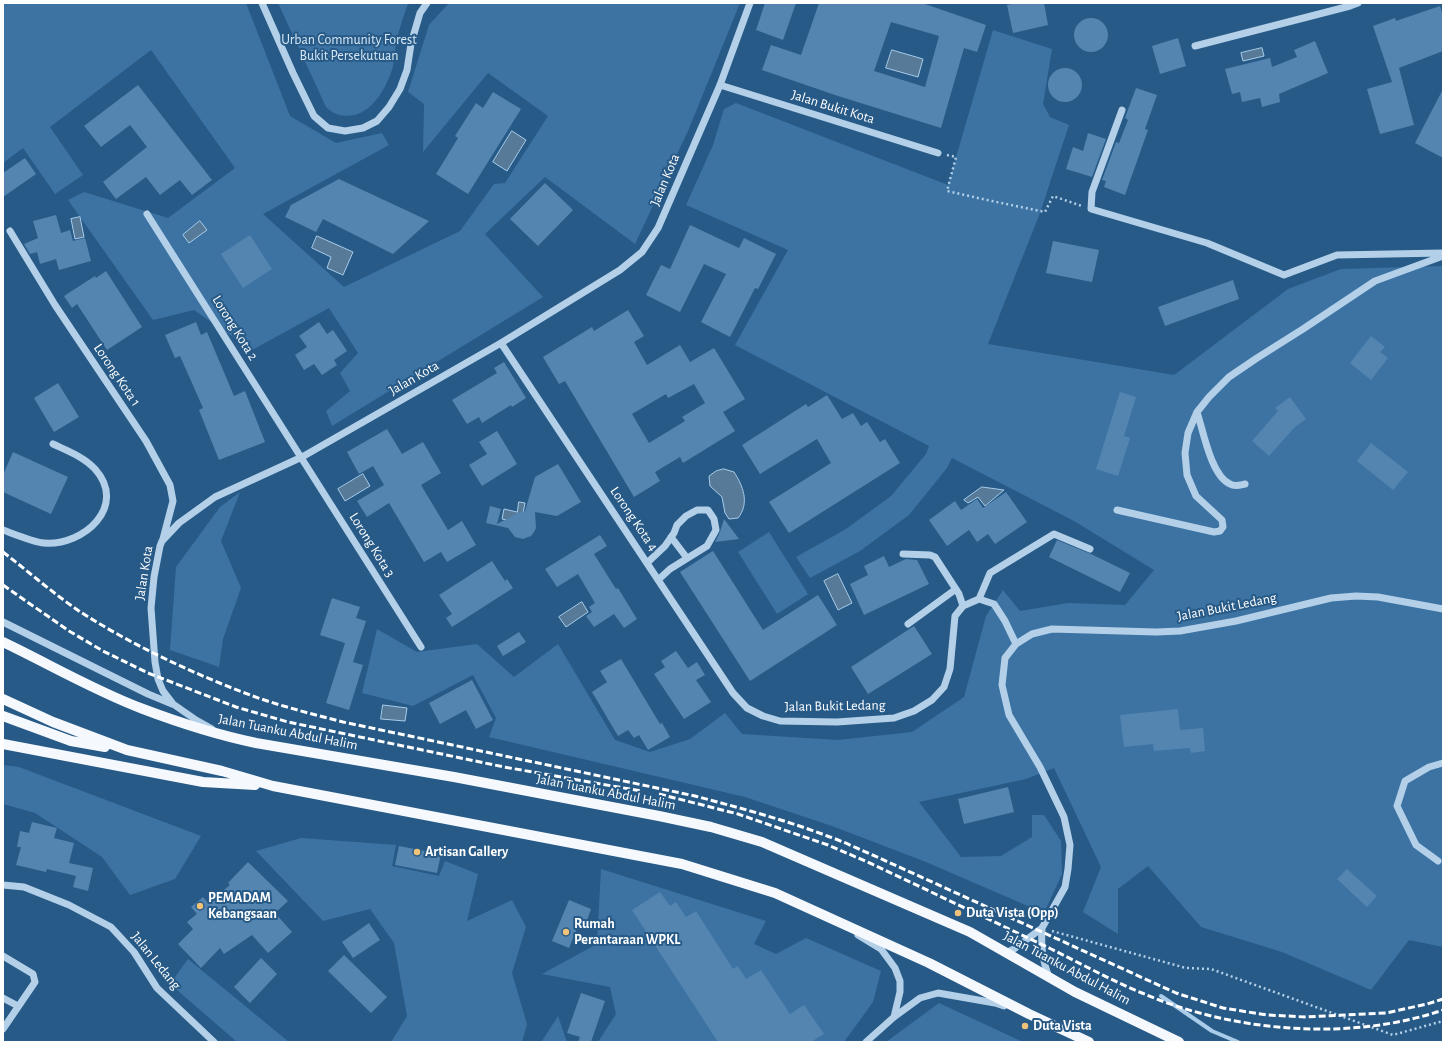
<!DOCTYPE html>
<html>
<head>
<meta charset="utf-8">
<style>
	body { margin:0 }
	#map { position:relative; width:1446px; height:1045px; overflow:hidden; background:#275a87; font-family:"Alegreya Sans",sans-serif }
	canvas { display:block }
	.frame { position:absolute; inset:0; border:4px solid #fff; pointer-events:none }
</style>
</head>
<body>
<div id="map">
<canvas width="1446" height="1045"></canvas>
<div class="frame"></div>
</div>
<script>
const g = document.querySelector('canvas').getContext('2d');
g.lineJoin = 'round';
function paint(path, color) { g.fillStyle = color; g.fill(path, 'evenodd'); }
function strokePath(path, color, width, dash) { g.strokeStyle = color; g.lineWidth = width; g.lineCap = dash ? 'butt' : 'round'; g.setLineDash(dash || []); g.stroke(path); }
function drawText(font, color, halo, rows, align = 'center') {
  g.font = font + ' "Alegreya Sans",sans-serif'; g.lineWidth = 4; g.setLineDash([]); g.textBaseline = 'middle'; g.strokeStyle = halo; g.fillStyle = color; for (const [text, x, y, turn = 0] of rows) {
    g.save(); g.translate(x, y); g.rotate((+turn || 0) * Math.PI / 180); g.textAlign = isNaN(turn) ? turn : align; if (halo) g.strokeText(text, 0, 0); g.fillText(text, 0, 0); g.restore();
  }
}
const green = new Path2D(`
	M3,3H246L290,116L336,143L382,133L389,145L263,214L344,287L460,231L494,184L505,183L548,116L488,73L423,152L424,104L408,92L429,25L449,3H740L688,131L635,244L545,177L485,234L543,297L332,426L326,411L350,391L340,373L358,353L329,308L252,350L194,310L153,320L68,200L84,192L168,218L235,168L151,50L50,127L83,175L55,194L23,148L3,163Z
	M278,3H409L407,6C403,18 399,30 396,42C395,50 395,58 393,66C388,85 374,111 354,115C342,117 335,115 326,107Z
	M993,30L1052,49L1043,104L1050,117L1069,125L1040,213L988,344L1174,375L1288,289L1341,269L1443,266V947L1409,940L1371,990L1282,952L1201,927L1148,866L1118,889V934L1083,912L1101,867L1054,768L1026,779L919,802L961,857L1001,856L1032,837V815H1044L1061,841L1062,874L1044,913L926,862L832,826L745,797L489,737L496,718L473,675L413,706L362,693L377,629L417,652L477,644L514,677L558,644L615,740L650,752L690,739L725,713L742,734L838,740L912,732L964,697L986,616L1003,590L1020,611L1068,603L1125,605L1154,570L1074,521L952,458L947,468L909,515L860,551L810,578L796,557L846,529L891,496L926,454L929,446L735,345L788,250L686,205L713,145L724,109L736,103L948,185Z
	M240,492L221,541L241,588L223,639L219,667L170,650L176,567L220,507Z
	M769,532L808,594L777,614L738,552Z
	M3,765L19,767L201,836L175,879L130,895L102,857L35,813L3,804Z
	M301,838L396,845L392,866L439,876L445,861L478,874L467,921L512,900L526,927L512,973L527,1024L522,1042H391L407,1016L394,943L370,909L323,921L256,851Z
	M601,869L766,921L754,944L776,954L806,938L881,971L873,1002L844,1042H598L616,1014L610,987L542,974L597,944Z
	M188,959L289,1042H237L170,984Z
	M939,1003L1023,1042H886Z
	M558,1016L567,1042H543L542,1041Z`);
const water = new Path2D(`
	M1262,48L1264,56L1243,61L1241,53Z
	M892,50L923,59L918,77L886,68Z
	M512,131L526,140L507,171L493,162Z
	M80,217L84,237L75,239L71,219Z
	M200,221L207,230L189,243L183,235Z
	M317,236L353,252L343,275L327,268L331,257L312,248Z
	M724,469L734,472C743,486 750,503 738,518L729,519L725,513L722,497L710,486L709,476L716,471Z
	M363,474L370,486L345,501L338,489Z
	M982,487L1004,490L985,506L978,497L968,503L964,500Z
	M519,502L525,503L521,523L502,519L504,509L517,512Z
	M838,574L852,603L838,610L824,581Z
	M582,602L588,612L566,627L559,617Z
	M383,705L407,708L405,721L381,719Z`);
const stream = new Path2D(`
	M1161,996L1212,1031L1238,1042`);
const building = new Path2D(`
	M765,3H796L783,40L756,30Z
	M819,3H922L986,25L977,52L964,48L941,128L838,96L762,70L771,45L801,55ZM891,22L939,36L925,87L874,71Z
	M1015,3H1044L1048,25L1013,33L1007,5Z
	M1440,6L1443,15V51L1399,68L1414,125L1380,134L1367,89L1392,82L1373,26L1395,18L1396,21Z
	M1074 35a17 17 0 1 1 34 0a17 17 0 1 1-34 0Z
	M1178,38L1186,66L1160,74L1152,46Z
	M1315,41L1328,73L1279,94L1280,102L1262,107L1260,98L1242,102L1240,92L1232,94L1225,69L1270,58L1272,67L1297,57L1294,50Z
	M1048 85a17 17 0 1 1 34 0a17 17 0 1 1-34 0Z
	M138,85L212,180L192,195L180,180L160,195L146,177L116,199L103,182L147,147L130,125L101,147L84,126Z
	M1136,88L1157,95L1145,129L1148,130L1125,195L1104,187L1106,181L1102,180L1116,142L1119,143L1128,120L1125,118Z
	M1443,89V158L1415,143Z
	M493,92L521,109L468,194L436,174L458,138L455,136L476,103L483,108Z
	M1088,133L1106,139L1092,177L1066,169L1073,147L1083,151Z
	M25,158L36,174L3,197V173Z
	M339,179L429,221L393,254L323,219L316,232L285,217L291,205Z
	M545,183L573,210L538,246L510,219Z
	M56,215L61,233L70,230L73,241L85,238L91,261L59,270L56,259L40,264L37,252L30,254L24,244L38,238L33,221Z
	M690,225L739,248L744,238L776,254L758,289L755,288L730,337L701,322L726,274L704,264L680,312L646,295L661,265L670,269Z
	M250,235L272,269L243,288L221,254Z
	M1053,241L1099,250L1092,282L1046,273Z
	M106,271L142,327L107,350L77,304L72,308L64,296L95,276L96,278Z
	M1233,280L1239,299L1165,326L1158,307Z
	M628,310L644,336L634,342L647,365L680,345L690,362L714,348L745,399L723,412L735,431L683,463L680,457L655,472L660,481L634,497L565,381L559,384L543,357L592,327L594,331ZM694,384L705,403L682,417L685,421L649,443L632,414L666,394L668,398Z
	M196,322L201,335L207,332L234,396L245,391L265,442L219,460L199,410L203,408L180,356L175,358L165,335Z
	M319,322L327,334L333,330L347,351L334,360L337,365L322,375L314,364L304,370L295,355L307,347L299,336Z
	M1371,336L1385,347L1380,352L1388,358L1371,380L1350,363Z
	M504,362L526,398L512,407L511,405L482,423L479,417L467,424L452,400L497,373L494,368Z
	M58,383L79,417L54,432L34,398Z
	M1120,392L1136,397L1124,436L1130,438L1118,476L1096,469Z
	M827,395L842,419L853,413L861,426L867,422L880,442L885,439L900,463L789,533L769,502L831,463L817,439L760,474L742,445L806,404L808,407Z
	M1290,397L1306,419L1295,427L1269,456L1252,441L1278,411L1275,408Z
	M387,429L402,454L423,442L441,473L421,485L448,530L462,521L476,545L447,562L441,552L424,562L389,503L367,517L357,501L384,485L373,466L359,474L347,452Z
	M497,431L517,464L482,486L469,465L487,454L479,442Z
	M1371,443L1408,472L1393,490L1357,461Z
	M13,452L68,477L51,514L3,492V475Z
	M558,464L581,502L557,516L535,512L536,528L534,532L531,536L523,539L515,537L508,528L486,523L490,506L501,509L497,524L518,513L525,511L535,477Z
	M1006,492L1027,522L995,544L988,534L977,542L969,530L947,546L929,520L955,501L961,510L977,499L983,508Z
	M724,519L739,539L715,542L720,532Z
	M600,535L607,546L594,554L616,589L618,588L637,619L624,628L614,614L594,627L586,616L592,612L589,607L595,603L578,574L557,587L545,569Z
	M1057,540L1091,554L1130,573L1120,592L1049,557Z
	M713,551L763,630L818,595L837,625L750,681L680,572Z
	M884,556L889,567L906,559L917,560L929,584L864,615L850,584L868,575L864,566Z
	M492,561L505,581L507,579L513,588L452,627L446,618L452,614L439,595Z
	M332,598L360,607L356,618L366,621L353,662L363,665L349,710L326,703L345,643L320,635Z
	M914,626L932,654L868,694L851,667Z
	M519,632L526,642L503,656L497,646Z
	M676,651L688,668L697,662L705,675L696,680L711,702L684,719L654,674L665,667L661,661Z
	M621,659L660,724L662,723L670,737L648,750L639,735L634,738L628,730L618,736L592,692L607,682L600,671Z
	M472,680L493,720L476,729L466,710L440,724L429,703Z
	M1178,709L1180,730L1203,728L1205,751L1191,753L1190,748L1154,751L1153,744L1124,747L1120,715Z
	M1008,787L1014,812L964,824L958,799Z
	M32,822L57,828L54,838L74,843L69,863L93,868L88,891L73,887L76,876L47,869L46,872L16,865L21,847H17L20,831L29,833Z
	M399,846L441,854L437,873L395,865Z
	M248,862L288,901L275,913L292,932L268,953L252,935L224,954L220,948L201,968L178,944L193,929L187,922L197,914L191,907L203,897L208,903L230,885L228,883Z
	M1347,869L1377,896L1367,907L1337,879Z
	M660,892L670,906L676,902L686,917L696,911L733,969L738,966L746,979L761,970L790,1014L804,1005L824,1034L811,1042H718L632,910Z
	M569,900L591,909L586,923L580,921L569,948L552,941Z
	M369,923L380,940L353,958L342,942Z
	M344,955L387,997L371,1013L328,971Z
	M261,958L277,974L250,1003L234,987Z
	M581,993L605,1001L591,1042H578L580,1037L567,1033Z`);
const path = new Path2D(`
	M947,155L956,157L947,191L987,200L1045,212L1053,196L1082,206
	M1052,931L1186,968L1211,969L1393,1035L1443,1021`);
const minor = new Path2D(`
	M262,3L293,73L314,116L328,128L345,131L363,128L377,121L389,107L400,89L407,70L411,44L420,13L427,3
	M1195,46L1350,6L1358,3
	M720,85L938,153
	M1122,110L1092,192L1091,209L1207,243L1284,275L1337,255L1443,253
	M147,214L421,647
	M10,231L55,305L146,441L170,485L173,501L163,539
	M501,343L733,693L747,708L763,716L780,721L837,722L894,718L914,711L932,700L944,687L950,669L955,616L963,606L979,599L994,604L1005,621L1016,644
	M1197,412C1203,430 1211,476 1230,484C1235,487 1240,485 1245,484
	M1117,510L1214,532L1220,531L1223,527L1222,520L1196,496L1187,475L1185,453L1188,433L1197,412L1209,397L1229,377L1257,358L1303,329L1375,281L1443,256
	M3,530C14,534 33,542 44,543C84,546 128,506 95,469C84,457 68,451 53,444
	M671,537L687,558
	M903,554L930,555L935,557L959,594L963,606
	M647,563L665,546L674,533L677,525L686,516L697,510H708L714,519L716,530L707,546L670,569L658,580
	M979,599L990,573L1054,534L1090,549
	M3,622L148,694L172,704
	M908,624L956,589
	M212,729L196,720L173,704L163,691L158,679L155,662L151,608L154,577L160,546L162,541L179,523L215,497L302,457L501,343L620,270L642,252L658,228L720,85L750,3
	M1438,861L1416,845L1397,806L1405,781L1429,767L1443,763
	M3,885L24,887L69,905L111,927L134,952L157,988L214,1042
	M1042,928C1041,947 1042,959 1049,977
	M858,935L881,949L895,968L900,981V992L894,1017
	M1006,953L1014,949L1042,928L1065,887L1068,869L1070,845L1064,817L1040,767L1009,715L1002,685L1005,658L1016,644L1032,634L1052,629L1156,632L1180,631L1236,621L1331,598L1356,596L1378,597L1443,609
	M3,956L33,974L35,982L3,1029
	M3,998L18,1006
	M866,1042L894,1017L920,998L938,993L995,1003L1004,1006`);
const major = new Path2D(`
	M3,642C49,664 95,691 143,709C180,723 218,735 256,743L454,777L659,816L711,827L762,842L970,932L1075,992L1179,1042
	M3,699L53,722L127,750L222,771L273,786L682,864L775,893L929,963L1029,1014L1089,1042
	M3,716L71,741L105,747
	M3,744L203,782L255,785`);
const rail = new Path2D(`
	M3,552C29,572 55,595 82,613C134,646 192,673 250,695C280,706 312,714 343,722L695,796C740,808 786,820 830,837C845,842 860,850 875,856L1176,993L1223,1008L1267,1015L1306,1017L1386,1013L1427,1004L1443,999
	M3,585L69,631L103,651L148,673L236,707L288,722L504,767L641,791
	M659,794L738,814L828,845L872,864C929,891 986,918 1043,945C1076,961 1108,979 1142,993C1232,1032 1350,1042 1443,1010`);
const markers = [
	[417,852,4,"#f0c379"],
	[200,906,4,"#f0c379"],
	[958,913,4,"#f0c379"],
	[566,932,4,"#f0c379"],
	[1025,1026,4,"#f0c379"]
];
const parkNames = [
	["Urban Community Forest",349,40],
	["Bukit Persekutuan",349,56]
];
const streetNames = [
	["Jalan Bukit Kota",833,107,17],
	["Jalan Kota",665,180,-67],
	["Lorong Kota 2",235,328,58],
	["Lorong Kota 1",117,375,56],
	["Jalan Kota",414,378,-30],
	["Lorong Kota 4",634,519,56],
	["Lorong Kota 3",372,545,58],
	["Jalan Kota",144,573,-81],
	["Jalan Bukit Ledang",1227,607,-11],
	["Jalan Bukit Ledang",835,706,-1],
	["Jalan Tuanku Abdul Halim",288,732,11],
	["Jalan Tuanku Abdul Halim",606,792,11],
	["Jalan Ledang",156,961,51],
	["Jalan Tuanku Abdul Halim",1067,968,28]
];
const poiNames = [
	["Artisan Gallery",425,852],
	["PEMADAM",208,898],
	["Kebangsaan",208,914],
	["Duta Vista (Opp)",966,913],
	["Rumah",574,924],
	["Perantaraan WPKL",574,940],
	["Duta Vista",1033,1026]
];
paint(green, '#3c73a3');
paint(water, '#577a99');
strokePath(water, '#a8cce9', 1);
strokePath(stream, '#a8cce9', 4);
paint(building, '#5485b0');
strokePath(path, '#b3d0e8', 2.5, [2, 3]);
strokePath(minor, '#b3d0e8', 7);
strokePath(major, '#f5f9fe', 10);
strokePath(rail, '#fff', 3, [7, 3]);
for (const [x, y, r, color] of markers) { const dot = new Path2D(); dot.arc(x, y, r, 0, 2 * Math.PI); g.fillStyle = color; g.fill(dot); strokePath(dot, '#275a87', 1.5); }
drawText('14px', '#d7e8f6', '#275a87', parkNames);
drawText('14px', '#fff', '#275a87', streetNames);
drawText('bold 14px', '#fff', '#275a87', poiNames, 'left');
</script>
</body>
</html>
